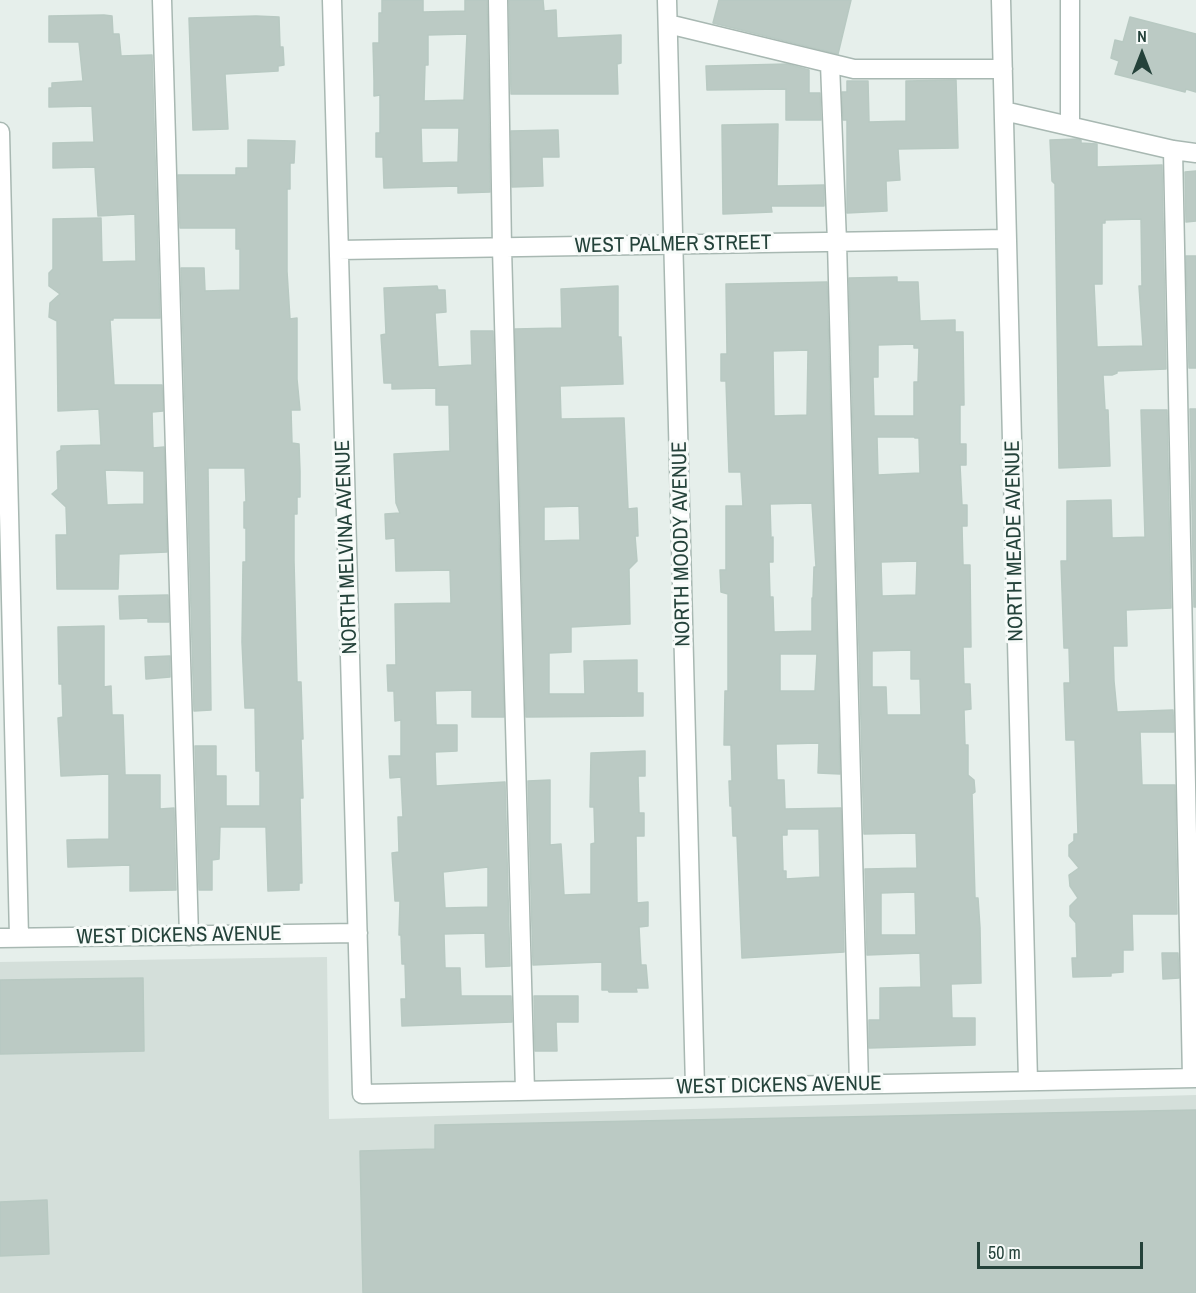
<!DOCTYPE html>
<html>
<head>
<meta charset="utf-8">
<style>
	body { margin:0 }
	#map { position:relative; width:1196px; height:1293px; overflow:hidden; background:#e6efeb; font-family:"Archivo Narrow",sans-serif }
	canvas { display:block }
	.north { position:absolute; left:1112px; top:24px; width:60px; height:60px; -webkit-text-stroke:4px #f7fbf9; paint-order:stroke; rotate:0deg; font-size:16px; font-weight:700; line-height:24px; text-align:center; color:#24423a }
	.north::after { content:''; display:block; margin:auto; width:21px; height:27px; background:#24423a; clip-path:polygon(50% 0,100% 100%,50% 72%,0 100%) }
	.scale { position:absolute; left:977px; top:1242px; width:166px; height:27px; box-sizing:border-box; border:3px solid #24423a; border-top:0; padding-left:8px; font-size:18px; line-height:21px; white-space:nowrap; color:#24423a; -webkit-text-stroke:4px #f7fbf9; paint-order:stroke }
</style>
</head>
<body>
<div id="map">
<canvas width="1196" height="1293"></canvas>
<div class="north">N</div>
<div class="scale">50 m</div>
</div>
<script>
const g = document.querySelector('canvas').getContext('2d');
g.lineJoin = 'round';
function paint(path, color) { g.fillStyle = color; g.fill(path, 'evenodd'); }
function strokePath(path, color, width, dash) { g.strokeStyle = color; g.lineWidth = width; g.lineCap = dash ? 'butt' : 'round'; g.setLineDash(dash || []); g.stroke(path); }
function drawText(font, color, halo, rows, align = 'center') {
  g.font = font + ' "Archivo Narrow",sans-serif'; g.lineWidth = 6; g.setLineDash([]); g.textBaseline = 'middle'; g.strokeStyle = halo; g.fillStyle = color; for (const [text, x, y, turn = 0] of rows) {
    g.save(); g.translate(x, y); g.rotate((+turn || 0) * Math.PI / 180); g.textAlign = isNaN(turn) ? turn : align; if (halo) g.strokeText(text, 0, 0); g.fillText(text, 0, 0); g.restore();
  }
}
const built = new Path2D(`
	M327,957L329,1119L1196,1095V1293H0V962Z`);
const building = new Path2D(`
	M382,0H423V12L465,11V0H487L490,192L458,193V186L384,188L383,157H376V133H380V95L374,96V81L373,43H379V13H382ZM467,34L464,100L424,101L425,65H428V35ZM421,128H459L458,162L422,163Z
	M509,0H543L544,11L556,10L557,38L621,35V63L617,64L618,94H511Z
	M719,0H851L838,54L713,23Z
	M104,15L112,16L113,34H119L121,56L152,55L160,318H113V320H110L114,385H162L163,411L152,412L153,448L164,447L167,552L119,554L118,589H57L56,535H67L66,507L52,494L58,489L57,452L61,450V446L101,445L99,409L58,411L57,321L49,317L50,303L60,294L49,286V273L53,269V219L101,218L102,262L136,261L135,214L98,216L95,167L53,168V143L94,142L92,106L49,107V88H52V83L83,81L79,42H49V16ZM105,470L144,471V504L107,505Z
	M256,16L279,17L280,47H283L284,65L278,66V71L225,74L228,129L193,130L189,18Z
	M1130,17L1196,34V92L1186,89L1185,92L1115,74L1119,61L1111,58L1115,40L1123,42Z
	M787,64L809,70V93H820L821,120H786V89L707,90L706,66Z
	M956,80L958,148L898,149L900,180L886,181L887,211L847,213V120H843L842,92H847V81H868L869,122L906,121V81Z
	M778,124L777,186L824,185V206H771L772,212L723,214L722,125Z
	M558,130L559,157H542L543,186L512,187L511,131Z
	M1077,139L1081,140V143L1097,144V167L1162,165L1166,369L1117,371V373L1112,375H1103L1105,410H1108L1110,466L1059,468L1055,184L1052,181L1050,140ZM1141,219L1142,286H1139L1143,346L1097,347L1094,284H1102V223H1105V220Z
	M248,140L295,141L294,163H290V189H287V271L290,319L297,318V379L300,410H291L292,443L299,444L300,471V497H297V514H294V560L297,682H301L303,739H301L303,798H300L302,883H299V890L268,891L266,827H220L219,859L212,860V890H199L195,746H216V776H226V806H260V771H256L255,708H245L242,642L243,562H246V528H244V502H246L245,468H208L211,710L194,711L181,268H204L205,291L240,290V249H236V228H180L178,175H236V168H248Z
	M1196,171V221L1186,222L1185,172Z
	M1186,256H1196V368H1189Z
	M897,277V282H918L920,321L955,320V332H963L964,405H960V444H966V465H960L962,505H967V526H962L963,565H970L971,647H963L964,684H970L971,709L964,710L965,745H968V775L974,780L975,792L972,794L974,862L975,898H978L980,928L981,983L951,984L952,1018H975V1045L869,1048V1020H880V988L921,987L920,953L867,955V952L865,869L917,868L916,833L864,834L849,278ZM914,344V348H919L918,382H914V416H874L873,377H878V345ZM877,437H914L915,438H919L920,473L878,475ZM917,561L916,595L882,596L881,562ZM911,650V679H920L921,715H887L886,687H872V651ZM915,892L916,935H881V893Z
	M827,282L840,774L818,773L819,743L776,744L777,780H784L785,809L841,808L844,952L742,958L737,836H733L732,806H730L729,781H732L731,745H724L725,691H728V594L721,592L720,570H726V506H743L741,472H729L726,381H721V354H727L726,284ZM808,350L807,415L774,416L773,351ZM812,503L816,567H814L813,598H812V631L774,632L773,597H770L769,562H773V537L771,538L770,504ZM780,654H817L815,691H780ZM787,829H819L820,877L786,879V871H783L782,835H787Z
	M437,286L438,290H445L446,312L435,313L438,367L472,365L471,331H493L504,717H472V690L435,691L436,725H457V751L435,752L436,786L505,782L510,966L486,967L485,933L444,934L445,968H460L461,996H511L512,1022L402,1026L401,999H406L405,964H402L401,935H399L400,901H395L392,853L399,852L398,817H403L401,777L390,778L389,756H401V720L395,721L394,691H388L387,665H396L395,604L451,603L450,570L396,571L395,538L386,539L385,514L400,513L396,503L394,454L450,451L449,405H436V388L392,389V383H384L381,335L386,334L384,288ZM488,867V907L445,908L443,872Z
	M618,286V337H621L623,384L560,386L561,419L624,418L628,509L637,508L638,536H635L637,561L629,569L630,624L571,627V652L549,653V694H585L584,661L637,660V693H643V716L526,717L515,329L562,328L561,289ZM579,506L580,540L544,541V507Z
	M1190,409H1196V607H1194Z
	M1141,410H1167L1171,608L1126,610L1127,646H1113L1114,681L1117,712L1173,710L1174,732H1140L1142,785H1175L1177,914H1132L1133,950H1123V972L1111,973V976L1073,977L1072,958H1077L1076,923L1070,916V906L1078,898L1070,886L1069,875L1079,868L1069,856V845L1074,841V834H1078L1075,740H1066L1064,683H1070L1069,648H1064L1061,561H1067V501L1111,500L1112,538L1145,537Z
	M168,595L169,622H148V618L120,619L119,596Z
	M104,626V687L111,686L112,715H123L125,775H160V809L174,808L176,890L130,891V865L68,867L67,840L109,839V774L61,776L58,718L63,717L62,684H59L58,627Z
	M170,656V677L146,679L145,657Z
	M645,751V776H638L639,813H644V836H636L637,903L648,902V926L639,927L641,965H646L648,988H636L637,992H609L608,990H602V962L533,965L528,781L550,780V845L561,844L564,895L591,894V844L595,843L594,807H590L591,753Z
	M1162,953H1178L1179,978L1163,979Z
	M143,978L144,1051L0,1054V980Z
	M534,996H578V1022H556L557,1051H535Z
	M1196,1110V1293H363L360,1151L435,1149V1125Z
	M47,1200L49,1254L0,1256V1202Z`);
const minor = new Path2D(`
	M162,0L189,936
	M332,0L362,1094L1196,1078
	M498,0L502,248L525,1091
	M667,0L695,1087
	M1001,0L1028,1081
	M1070,0V126
	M668,24L854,69H1003
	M830,64L837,242L859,1084
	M1004,111L1173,150L1196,153
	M0,132L19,937
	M1173,150L1192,1078
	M339,250L1007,239
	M0,938L358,933`);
const streetNames = [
	["WEST PALMER STREET",673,245,-1],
	["NORTH MEADE AVENUE",1015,541,-91],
	["NORTH MOODY AVENUE",682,544,-91],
	["NORTH MELVINA AVENUE",347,547,-92],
	["WEST DICKENS AVENUE",179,936,-1],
	["WEST DICKENS AVENUE",779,1086,-1]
];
paint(built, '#d4dfda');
paint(building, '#bbcac4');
strokePath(building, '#b8c9c2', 1.5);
strokePath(minor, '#a8b8b2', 21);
strokePath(minor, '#fff', 18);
drawText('21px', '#24423a', '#f7fbf9', streetNames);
</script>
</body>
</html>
